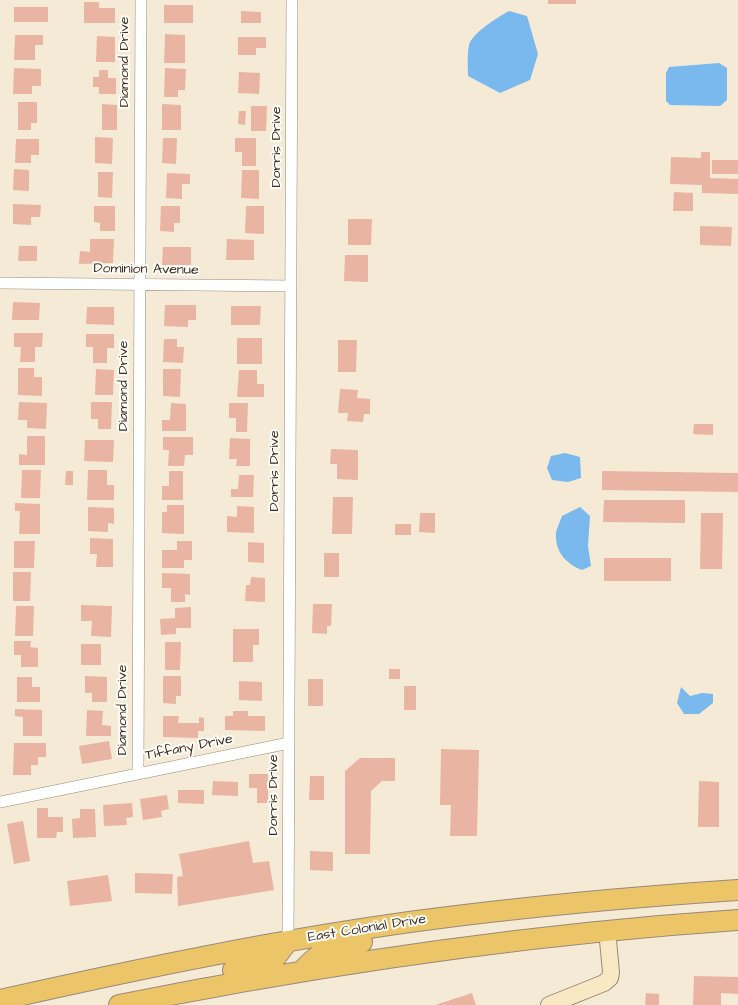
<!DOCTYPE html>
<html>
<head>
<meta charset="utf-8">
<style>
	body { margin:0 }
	canvas { display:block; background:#f5ead5 }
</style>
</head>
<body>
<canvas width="738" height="1005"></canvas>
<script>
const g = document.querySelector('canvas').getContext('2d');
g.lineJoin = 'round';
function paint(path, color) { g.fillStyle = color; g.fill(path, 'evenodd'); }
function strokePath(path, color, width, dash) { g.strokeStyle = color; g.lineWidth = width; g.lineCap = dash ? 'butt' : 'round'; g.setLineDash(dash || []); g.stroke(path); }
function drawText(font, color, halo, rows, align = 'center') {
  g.font = font + ' "Architects Daughter",sans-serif'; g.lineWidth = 4; g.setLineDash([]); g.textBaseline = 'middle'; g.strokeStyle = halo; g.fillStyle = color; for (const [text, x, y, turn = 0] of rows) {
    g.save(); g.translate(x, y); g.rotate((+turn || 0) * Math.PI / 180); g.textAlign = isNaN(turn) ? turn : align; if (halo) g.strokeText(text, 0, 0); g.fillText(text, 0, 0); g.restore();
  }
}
const water = new Path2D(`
	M509,11L527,16L538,54L530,80L500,93L468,76C468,66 467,56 469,45C472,33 498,17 509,11Z
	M719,63L727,68V100L720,106L670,105L666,101V73L669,67Z
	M565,453L580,457L581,478L568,482L552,480L547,468L551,456Z
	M580,507L590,516L588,546L591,566L582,570C568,565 556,553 556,537C555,531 560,522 562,516Z
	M681,687L690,696L702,693L713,694V703L699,714H684L677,703Z`);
const building = new Path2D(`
	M548,0H576V4H548Z
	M84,2H99V8H115V23H84Z
	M164,5H193V23H164Z
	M14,7H48V22H14Z
	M241,11L261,12V23H241Z
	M165,34L185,35V63H164Z
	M15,35H43V45H35V60H14Z
	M97,36L115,37V62H96Z
	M238,37H266V48H256V55H238Z
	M14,68L41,69V86H32V94H13Z
	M165,68L186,69L185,90H178V97H164Z
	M99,70H108V78H116V94H99V87H93V77H99Z
	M239,72L260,73L259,94L238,93Z
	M18,102H37V123H31V130H18Z
	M102,104L117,105V130H102Z
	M162,104L181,105V130H162Z
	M251,106H267L266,131H251Z
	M239,111H246L245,125L238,124Z
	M95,137L113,138L112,164L95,163Z
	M163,138H177L176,164L162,163Z
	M235,138H256V166H242V152H235Z
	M16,139H39V155H31V163H15Z
	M701,152H710V178L738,179V194L702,193V185L670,184L671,157L701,158Z
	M712,160H738V174H712Z
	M14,169L29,170V191L13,190Z
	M242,170H259V199L241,198Z
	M98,172H113L112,198L98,197Z
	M167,173L190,174V184H182V199L166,198Z
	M674,192L693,193V211H673Z
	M13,204L41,205L40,217H31V225L13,224Z
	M94,206H115V231H100V223L94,222Z
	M161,206H180V223H174V232L160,231Z
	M246,206H264V234L245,233Z
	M348,219H372L371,245H348Z
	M700,226L732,227L731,246L700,245Z
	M90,239H114L113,263L79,264L80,251L90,252Z
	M227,239L254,240V260H226Z
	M19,246H37V261H18Z
	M163,247H191V265H162Z
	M345,255H368V282L344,281Z
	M13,302L40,303L39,320H12Z
	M165,305H196V320H188V327L164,326Z
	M231,306H261L260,325H231Z
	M87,307H114V325L86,324Z
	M14,333H43L42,347H35V362H20L21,347H14Z
	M86,334H114V348H107V363H93V347H86Z
	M237,338H262V364H237Z
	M164,339H177V347H184L183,363L163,362Z
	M338,340H357L356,372H338Z
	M18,368H34V377H42V396L18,395Z
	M96,369L114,370L113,395H95Z
	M163,369H181L180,397L163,396Z
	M239,370H257V384H264V397H237Z
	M340,389L358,390L357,398L370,399V414H364L363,422L347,421L348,413H338Z
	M19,402L47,403L46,429L27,428V420H18Z
	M91,402H112L111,429H98V419H91Z
	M171,403L186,404V431H162V420H170Z
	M229,403H248L247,432H236V418H229Z
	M694,424H713V435L693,434Z
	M27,436H45V465H19V454L27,455Z
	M163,437H193V455H185L184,466H168L169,450H163Z
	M230,438L250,439V466H236L237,459H229Z
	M85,440H114L113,462L84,461Z
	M331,449L358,450V480L337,479V464H330Z
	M22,470H41L40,498H21Z
	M88,470H107V485H114V500H87Z
	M66,471H73V485H65Z
	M169,471H183V500H162V486H169Z
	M602,471L738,473V492L602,490Z
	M239,475H254L253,497H231V489H238Z
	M333,497H353L352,534H332Z
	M604,500H685V523L603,522Z
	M15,503L40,504V534H19L20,511H15Z
	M167,505H184V534L162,533V512H167Z
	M237,506L254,507V533L227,532V516L237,517Z
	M88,507L114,508V524L108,523V532L88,531Z
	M420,513H435V533L419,532Z
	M701,513H723L722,569H700Z
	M395,524H411V535H395Z
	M90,538L113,539V567H96L97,554H90Z
	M14,541H35L34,568H14Z
	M177,541H192V560H184V568H162V550H177Z
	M248,542L264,543V563L248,562Z
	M324,553H339V577H324Z
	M604,558H671V581H604Z
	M13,572H31L30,601H13Z
	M162,573L190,574V595L185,594V602H171V588H162Z
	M251,577L265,578V602L245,601L246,585H250Z
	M313,604H332L331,626H327V634L312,633Z
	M81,605L112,606L111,637L91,636L92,621H81Z
	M16,606H34L33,636H15Z
	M191,607V628H176V634L161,635L160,619L175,618V608Z
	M233,629H259V645H253V662H233Z
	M14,641H31L30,647L38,648V667H21V655H14Z
	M165,642H181L180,670H165Z
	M81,644H101V665H81Z
	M389,669H400V679H389Z
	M85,676L107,677V702H92V693H85Z
	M163,676H181V696H176V704L163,703Z
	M17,677H32V687H40V702H17Z
	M308,679H323V706H308Z
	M239,681L262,682V701L239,700Z
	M404,686H416V710H404Z
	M15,709L42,710V736H23V717L15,716Z
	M87,710L103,711L102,725L111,726V736H86Z
	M233,711H248V716H265V731L225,730V716H233Z
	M163,716H179L178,723H199V717L204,718V731H198V738L163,737Z
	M109,741L112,759L82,764L79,746Z
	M14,743H46V757H38V765H31V775H13Z
	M441,749L479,750L477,836H450L451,805H440Z
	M360,758H395V781H382L371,791L370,854H345V771Z
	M249,774H268V803H257V788H249Z
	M310,776H324V800H309Z
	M213,781L238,782V796L212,795Z
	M699,781L719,782V827H698Z
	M178,790H204V804L178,803Z
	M167,795L169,809L161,811L162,817L143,820L140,799Z
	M132,803L133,817L126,818L127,825L104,826L103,805Z
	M37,808H48V817H63V832H57L56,838H37Z
	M80,809H95L96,837L73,838L72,819L80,818Z
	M23,821L30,861L14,864L7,824Z
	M249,841L253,863L269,861L274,890L178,906L177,877L183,876L179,854Z
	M310,851L333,852V871L310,870Z
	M135,873L173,874L172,894L135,893Z
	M108,875L112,901L70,906L67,881Z
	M694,976L738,977V994L721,993V1005H693Z
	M472,993L476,1005H435Z
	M646,993L659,994V1005H645Z`);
const street = new Path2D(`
	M0,283L291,286
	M138,773L141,0
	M0,802L289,743
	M288,941L292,0`);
const secondary = new Path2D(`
	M549,1005L604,983L610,978L611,972L607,930`);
const highway = new Path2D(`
	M233,970L259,964L276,957L288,941
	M303,970C323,947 334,949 362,942
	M0,1000C138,969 277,940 417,921C523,907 631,897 738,890
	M119,1005C324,964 530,934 738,920`);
const streetNames = [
	["Diamond Drive",125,62,-90],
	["Dorris Drive",277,147,-90],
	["Dominion Avenue",146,270,1],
	["Diamond Drive",124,386,-90],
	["Dorris Drive",275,471,-90],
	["Diamond Drive",123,710,-90],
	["Tiffany Drive",189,748,-11],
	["Dorris Drive",274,795,-90],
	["East Colonial Drive",367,929,-9]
];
paint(water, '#7ab9ee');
paint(building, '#e9b5a2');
strokePath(street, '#988a7a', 12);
strokePath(secondary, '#988a7a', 18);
strokePath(highway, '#988a7a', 22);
strokePath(street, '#fff', 11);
strokePath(secondary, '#f8e8c3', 16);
strokePath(highway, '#edc569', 20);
drawText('14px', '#3b2a1e', '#fdfcf7', streetNames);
</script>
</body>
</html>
